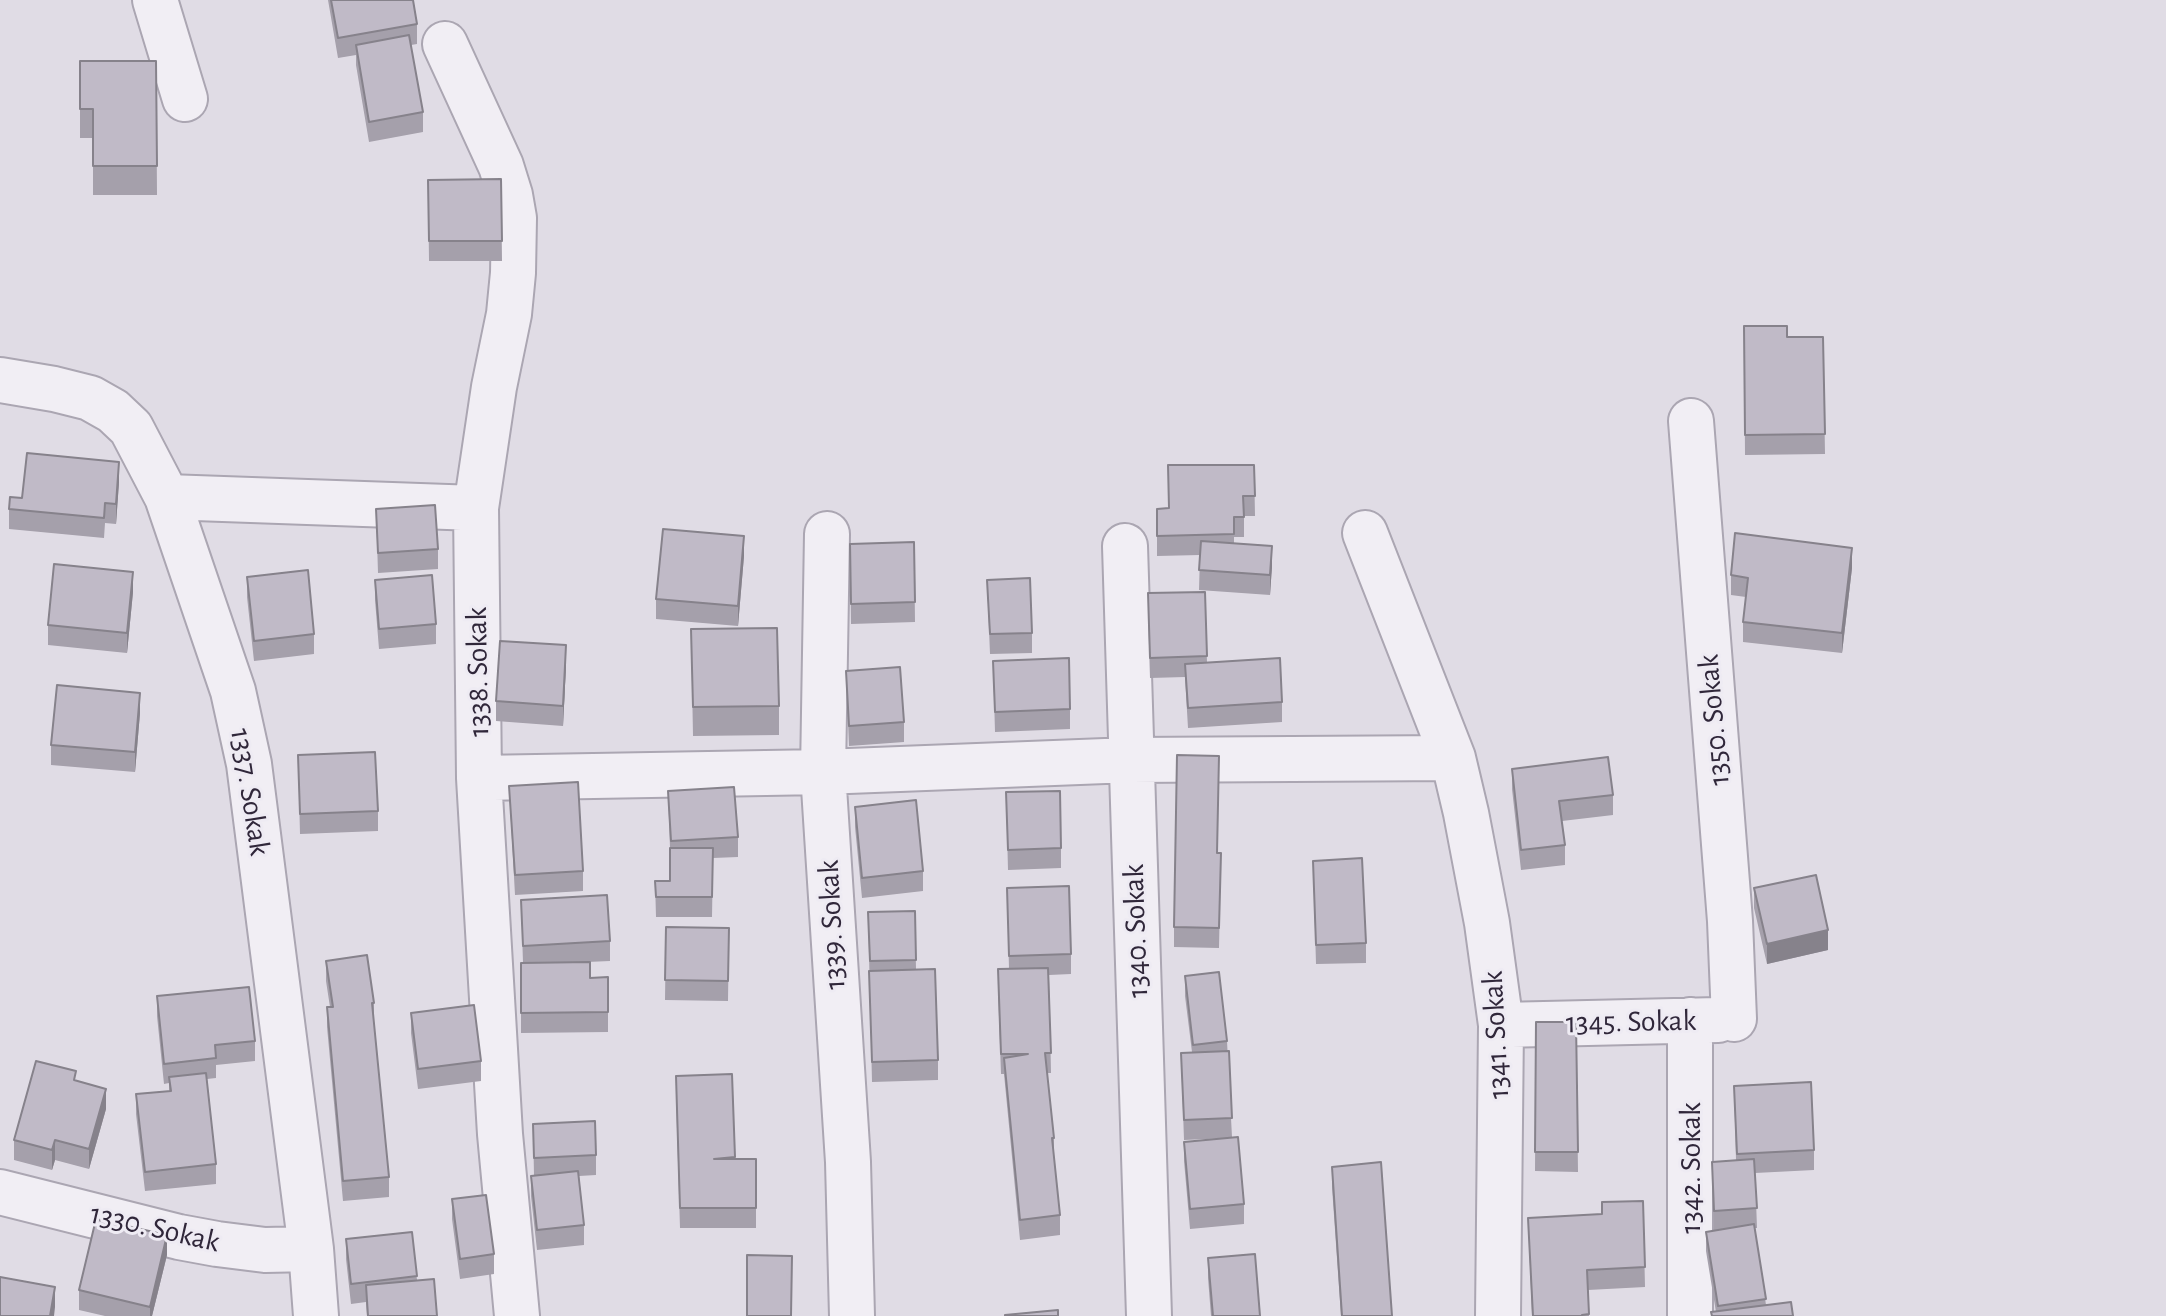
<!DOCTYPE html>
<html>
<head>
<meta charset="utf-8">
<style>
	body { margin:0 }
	canvas { display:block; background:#e0dce5 }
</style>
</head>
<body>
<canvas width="2166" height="1316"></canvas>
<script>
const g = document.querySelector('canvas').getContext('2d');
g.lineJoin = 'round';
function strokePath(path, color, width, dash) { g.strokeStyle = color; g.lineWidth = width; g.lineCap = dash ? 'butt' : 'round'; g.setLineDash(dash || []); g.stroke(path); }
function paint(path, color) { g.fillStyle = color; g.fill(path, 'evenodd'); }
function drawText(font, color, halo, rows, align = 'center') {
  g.font = font + ' "Alegreya Sans",sans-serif'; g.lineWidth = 6; g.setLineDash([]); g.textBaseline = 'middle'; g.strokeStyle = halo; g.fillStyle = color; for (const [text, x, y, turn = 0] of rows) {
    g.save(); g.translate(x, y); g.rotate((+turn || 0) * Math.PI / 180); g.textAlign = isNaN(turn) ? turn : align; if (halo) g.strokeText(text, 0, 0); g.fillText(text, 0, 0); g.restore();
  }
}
const minor = new Path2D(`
	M155,0L185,99
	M445,44L501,166L510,195L514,218L513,273L509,314L494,387L476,508L479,778L500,1134L517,1316
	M0,380L54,389L90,398L113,411L131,428L167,497L233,691L249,764L311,1249L316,1316
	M1691,421L1730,921L1734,1019
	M167,497L476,508
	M1365,533L1453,758L1466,813L1487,923L1501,1025L1498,1316
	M827,534L823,772L848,1162L852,1316
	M1125,546L1149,1316
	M479,778L823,772L1131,760L1453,758
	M1501,1025L1718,1020
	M0,1192L179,1237L217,1244L265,1250L311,1249
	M1690,1316V1020`);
const wall = new Path2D(`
	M328,0H413L417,24V44L411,45L423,112V132L369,142L356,65V55L338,58Z
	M80,61H156L157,195H93V138H80Z
	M501,179L502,261H429L428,180Z
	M1744,326L1787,337H1823L1825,454L1745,455Z
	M1254,465L1255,516H1244V537H1234V543L1272,566L1270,595L1199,590L1200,555L1157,556V509L1169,508Z
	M119,482L116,524L105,523L104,538L9,529V509L22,498Z
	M376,509L438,549V569L378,573Z
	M914,542L915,622L851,624L850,544Z
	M744,556L738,626L656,619V599Z
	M1852,568L1842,653L1743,642V622L1746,597L1731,595V575Z
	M247,577L314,634V654L254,661L247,597Z
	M375,580L436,624V644L379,649L375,600Z
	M987,580L1032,633V653L990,654Z
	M133,592L127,653L48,645V625Z
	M1205,592L1207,663L1282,702V722L1188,728L1185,677L1150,678L1148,613Z
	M691,629L779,706V735L693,736Z
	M993,661L1070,709V729L995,732Z
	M566,665L563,726L496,721V701Z
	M846,671L904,722V742L849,746Z
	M140,713L135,772L51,765V745Z
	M298,755L378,811V831L300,834Z
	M1512,769L1613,795V815L1562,821L1565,845V865L1521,870L1512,789Z
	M509,786L583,871V891L515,895Z
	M668,791L738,837V857L713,858L712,917H656L655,881H670V848Z
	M1006,792L1061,848V868L1008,870Z
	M855,807L923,871V891L862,898L855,827Z
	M1221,853L1219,948L1174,947V927Z
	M1313,861L1366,943V963L1316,964Z
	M1007,888L1071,954V974L1049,975L1051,1073H1047L1054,1138V1157L1060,1215V1235L1020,1240L1004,1074H1001L998,989L1009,969Z
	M1754,888L1828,950L1767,964L1754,908Z
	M521,900L610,941V961L587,962L590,978L608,977V1032L521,1033V963H523Z
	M915,911L916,970L938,1060V1080L872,1082L868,912Z
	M666,927L729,928L728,1001L665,1000Z
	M326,961L374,1003V1023L389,1177V1197L343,1201L327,1027V1007H330L326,981Z
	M1185,976L1227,1041L1232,1137L1244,1204V1224L1190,1229L1184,1161V1142L1229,1138L1184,1140L1181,1053L1192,1052L1185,996Z
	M157,996L255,1041V1061L216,1065V1078L207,1079L216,1164V1184L145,1191L136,1114V1094L169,1091V1083L164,1084L157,1016Z
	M411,1013L481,1061V1081L418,1089L411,1033Z
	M1536,1022H1576L1578,1172L1535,1171Z
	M732,1074L735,1159H756V1228H680L676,1096Z
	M76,1081L106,1109L89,1169L55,1160L52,1170L14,1160V1140Z
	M1734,1086L1814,1150V1170L1755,1173L1757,1228H1755L1766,1305L1716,1312L1706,1251V1232L1714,1230L1712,1162L1736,1160Z
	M533,1124L596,1155V1175L579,1176L584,1225V1245L537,1250L531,1196V1176H534Z
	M1332,1167L1392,1316H1341L1332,1187Z
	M452,1199L494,1254V1274L460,1279L452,1219Z
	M1643,1201L1645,1287L1588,1290L1589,1316H1532L1528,1218L1602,1214Z
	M412,1232L417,1280L437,1316H367L366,1302L351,1304L346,1259V1239Z
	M167,1255L152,1316H105L79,1310V1290Z
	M1208,1258L1260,1316H1211L1208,1278Z`);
const shadedWall = new Path2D(`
	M119,462V482L116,524V504Z
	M744,536V556L738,626V606Z
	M1272,546V566L1270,595V575Z
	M1852,548V568L1842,653V633Z
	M133,572V592L127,653V633Z
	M566,645V665L563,726V706Z
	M140,693V713L135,772V752Z
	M1828,930V950L1767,964V944Z
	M106,1089V1109L89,1169V1149Z
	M55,1140V1160L52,1170V1150Z
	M167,1235V1255L152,1316H150V1307Z
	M55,1287V1307L54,1316H50Z`);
const building = new Path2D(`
	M331,0H413L417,24L338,38Z
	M409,35L423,112L369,122L356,45Z
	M80,61H156L157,166H93V109H80Z
	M501,179L502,241H429L428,180Z
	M1744,326H1787V337H1823L1825,434L1745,435Z
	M27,453L119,462L116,504L105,503L104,518L9,509L10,497L22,498Z
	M1168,465H1254L1255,496H1243L1244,517H1234V534L1157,536V509L1169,508Z
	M435,505L438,549L378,553L376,509Z
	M663,529L744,536L738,606L656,599Z
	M1735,533L1852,548L1842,633L1743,622L1748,578L1731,575Z
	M1201,541L1272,546L1270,575L1199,570Z
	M914,542L915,602L851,604L850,544Z
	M54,564L133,572L127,633L48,625Z
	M308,570L314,634L254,641L247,577Z
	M432,575L436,624L379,629L375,580Z
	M1030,578L1032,633L990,634L987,580Z
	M1205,592L1207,656L1150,658L1148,593Z
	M777,628L779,706L693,707L691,629Z
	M500,641L566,645L563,706L496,701Z
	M1069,658L1070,709L995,712L993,661Z
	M1280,658L1282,702L1188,708L1185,664Z
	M900,667L904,722L849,726L846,671Z
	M57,685L140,693L135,752L51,745Z
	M375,752L378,811L300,814L298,755Z
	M1177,755L1219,756L1217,853H1221L1219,928L1174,927Z
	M1608,757L1613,795L1559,801L1565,845L1521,850L1512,769Z
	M578,782L583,871L515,875L509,786Z
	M734,787L738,837L671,841L668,791Z
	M1060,791L1061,848L1008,850L1006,792Z
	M916,800L923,871L862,878L855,807Z
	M670,848H713L712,897H656L655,881H670Z
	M1362,858L1366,943L1316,945L1313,861Z
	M1816,875L1828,930L1767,944L1754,888Z
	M1069,886L1071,954L1009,956L1007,888Z
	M607,895L610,941L523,946L521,900Z
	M915,911L916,960L870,961L868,912Z
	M666,927L729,928L728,981L665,980Z
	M367,955L374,1003H372L389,1177L343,1181L327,1007H333L326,961Z
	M590,962V978L608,977V1012L521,1013V963Z
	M1048,968L1051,1053H1045L1054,1138H1052L1060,1215L1020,1220L1004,1058L1028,1054H1001L998,969Z
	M935,969L938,1060L872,1062L869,971Z
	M1219,972L1227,1041L1193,1045L1185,976Z
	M249,987L255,1041L215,1045L216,1058L164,1064L157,996Z
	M474,1005L481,1061L418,1069L411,1013Z
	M1536,1022H1576L1578,1152H1535Z
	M1229,1051L1232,1118L1184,1120L1181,1053Z
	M36,1061L76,1071L74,1080L106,1089L89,1149L55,1140L52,1150L14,1140Z
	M206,1073L216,1164L145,1172L136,1094L171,1091L169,1077Z
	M732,1074L735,1157L714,1159H756V1208H680L676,1076Z
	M1811,1082L1814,1150L1737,1154L1734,1086Z
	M595,1121L596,1155L534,1158L533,1124Z
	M1238,1137L1244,1204L1190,1209L1184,1142Z
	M1754,1159L1757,1208L1714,1211L1712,1162Z
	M1381,1162L1392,1316H1342L1332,1167Z
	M578,1171L584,1225L537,1230L531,1176Z
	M486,1195L494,1254L460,1259L452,1199Z
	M1643,1201L1645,1267L1587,1270L1589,1314L1582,1315V1316H1533L1528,1218L1602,1214V1202Z
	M96,1219L167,1235L150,1307L79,1290Z
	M1754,1224L1766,1299L1718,1306L1706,1232Z
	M412,1232L417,1276L351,1284L346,1239Z
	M1255,1254L1260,1316H1213L1208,1258Z
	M747,1255L792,1256L791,1316H747Z
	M0,1277L55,1287L50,1316H0Z
	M434,1279L437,1316H368L366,1285Z
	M1791,1302L1793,1316H1712L1711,1312Z
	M1058,1310V1316H1005V1315Z`);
const streetNames = [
	["1338. Sokak",478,672,-91],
	["1350. Sokak",1714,720,-95],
	["1337. Sokak",250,792,81],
	["1339. Sokak",832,925,-93],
	["1340. Sokak",1136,931,-92],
	["1345. Sokak",1631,1022,-1],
	["1341. Sokak",1496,1035,-93],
	["1342. Sokak",1691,1168,-90],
	["1330. Sokak",155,1228,13]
];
strokePath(minor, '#aba6b2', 48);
strokePath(minor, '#f1eef4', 44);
paint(wall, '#a5a0ab');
paint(shadedWall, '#86828b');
paint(building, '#c0bac7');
strokePath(building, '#86828b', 2);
drawText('30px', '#30273a', '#eeebf3', streetNames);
</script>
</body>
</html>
